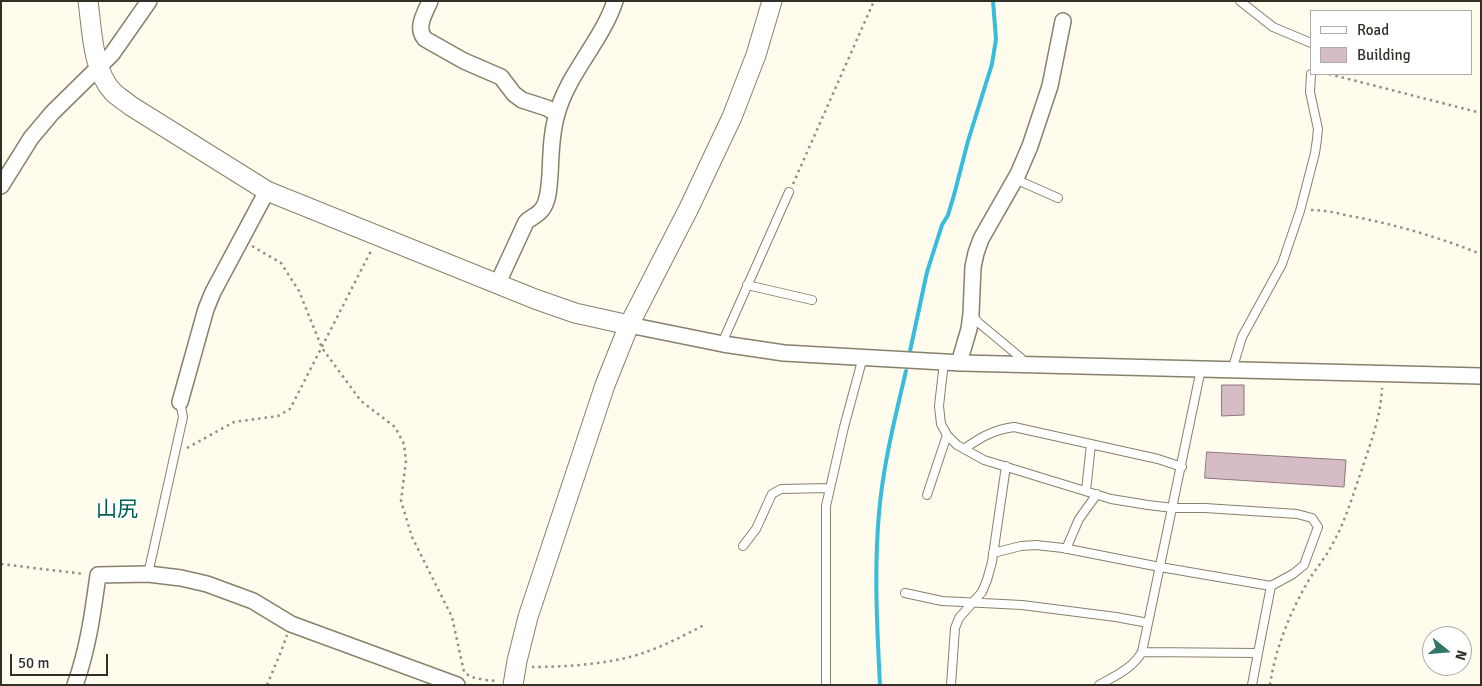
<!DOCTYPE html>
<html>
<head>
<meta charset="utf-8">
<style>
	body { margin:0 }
	#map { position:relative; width:1482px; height:686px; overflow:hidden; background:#fffbed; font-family:Signika,sans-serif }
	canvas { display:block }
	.frame { position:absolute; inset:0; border:2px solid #322f26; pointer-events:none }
	.legend { position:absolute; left:1310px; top:10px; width:162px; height:65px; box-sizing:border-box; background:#fff; border:1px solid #adaca8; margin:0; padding:6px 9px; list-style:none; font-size:15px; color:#322f26 }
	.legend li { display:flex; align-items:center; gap:10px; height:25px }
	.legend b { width:25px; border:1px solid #adaca8 }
	.north { position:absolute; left:1422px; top:626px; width:50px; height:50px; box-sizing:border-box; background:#fff; border:1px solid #adaca8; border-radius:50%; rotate:107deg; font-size:14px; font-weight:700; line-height:20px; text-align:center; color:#322f26 }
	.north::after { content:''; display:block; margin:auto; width:18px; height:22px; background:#337668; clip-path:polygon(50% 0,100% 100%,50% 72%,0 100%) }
	.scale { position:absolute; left:10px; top:654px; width:98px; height:22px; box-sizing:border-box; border:2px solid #322f26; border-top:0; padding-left:6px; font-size:15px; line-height:18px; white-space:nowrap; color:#322f26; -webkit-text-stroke:4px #fff; paint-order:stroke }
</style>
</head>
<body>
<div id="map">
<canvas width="1482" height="686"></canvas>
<div class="frame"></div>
<ul class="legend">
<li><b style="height:6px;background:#fff"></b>Road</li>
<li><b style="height:14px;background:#d6bdc5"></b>Building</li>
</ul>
<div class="north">N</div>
<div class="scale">50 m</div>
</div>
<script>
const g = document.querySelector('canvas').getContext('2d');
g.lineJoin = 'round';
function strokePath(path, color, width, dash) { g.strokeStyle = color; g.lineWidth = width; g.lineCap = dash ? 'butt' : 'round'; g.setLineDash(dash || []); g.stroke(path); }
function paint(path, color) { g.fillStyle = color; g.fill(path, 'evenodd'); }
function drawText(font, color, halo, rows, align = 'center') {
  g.font = font + ' Signika,"Noto Sans JP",sans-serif'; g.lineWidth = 4; g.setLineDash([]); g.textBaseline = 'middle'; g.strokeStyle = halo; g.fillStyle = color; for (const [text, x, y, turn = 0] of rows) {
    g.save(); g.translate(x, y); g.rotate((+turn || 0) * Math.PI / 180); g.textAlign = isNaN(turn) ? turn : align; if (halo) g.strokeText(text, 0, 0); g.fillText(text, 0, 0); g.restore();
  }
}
const stream = new Path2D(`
	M910,351L927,272L942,225L948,215L954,195L968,141L992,64L996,39L993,1
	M880,685C877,628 874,570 879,513C883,465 895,418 906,371`);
const building = new Path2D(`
	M1222,385H1244V415L1222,416Z
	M1207,452L1346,460L1344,487L1205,478Z`);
const path = new Path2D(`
	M1329,74L1481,113
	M793,184L874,1
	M1311,210C1324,210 1337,213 1350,216C1394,224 1438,237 1481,254
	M252,246L281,263L299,291L322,348L361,401L395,427L404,444L406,461L401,501L412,537L452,617L464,672C473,680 487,680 498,681
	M187,448L234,422L278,416L290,409L372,249
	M1,564L84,574
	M532,667C566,667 611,664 643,653C664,646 685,635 706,624
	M267,685L280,654L287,635
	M1270,685C1275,650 1289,615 1306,585C1314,570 1326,558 1333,543C1346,520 1353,494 1362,469C1371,442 1381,415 1382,388`);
const service = new Path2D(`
	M1240,1L1273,27L1311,43
	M1015,179L1058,198
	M747,285L812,300
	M971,314L979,323L1021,358L1025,365
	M722,343L789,192
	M944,362L939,406L941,424L947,435L957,445L984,460L1111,499L1148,505L1173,508H1205L1297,514L1312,518L1318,527L1304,565L1293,574L1271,586
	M1232,370L1242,337L1282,264L1300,211L1315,153L1317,139L1318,129L1310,92L1311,74
	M964,449C981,437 993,430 1014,427L1158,459L1182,467
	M1086,491L1091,444
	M927,495L947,435
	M743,546L756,529L772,494L781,489L829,488
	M1066,549L1079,519L1097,494
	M993,553L1021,546L1036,545L1063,548L1160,567L1271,586L1258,653
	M148,574L183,417L180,402
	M905,593L942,601L1022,605L1116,617L1148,623
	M1142,652L1258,653L1252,685
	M826,685V506L844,427L863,357
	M951,685L955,628L959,618L982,592L987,580L992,562L1006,466
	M1099,685C1115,676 1132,669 1142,652L1201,369`);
const minor = new Path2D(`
	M430,1C425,13 415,28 425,39L464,61L501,77L514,94L522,100L547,108L557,114
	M1,186L31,138L52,113L112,54L149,1
	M497,285L526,222C531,217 539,215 543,208C549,199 549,185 550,175C551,155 551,133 557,114C568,73 602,41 615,1
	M629,325L723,344L784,353L962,363L1481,376
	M959,363L969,329L971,314L973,267L976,253L981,239L1018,174L1030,146L1050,86L1063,21
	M180,402L206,309L213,292L267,191
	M75,685C88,649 93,612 98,575L148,574L181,578L207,584L253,601L291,624L457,685`);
const tertiary = new Path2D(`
	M88,1C92,29 92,70 113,92C118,97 125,101 131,106L267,191L535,299L575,313L629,325
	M513,685L517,661L528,617L605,385L629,325L689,208L732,117L756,55L772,1`);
const quarterNames = [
	["山尻",117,510]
];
strokePath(stream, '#36bcdc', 4);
paint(building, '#d6bdc5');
strokePath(building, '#8c757d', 1);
strokePath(service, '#87806b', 10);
strokePath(minor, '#87806b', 18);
strokePath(tertiary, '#87806b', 21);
strokePath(path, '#938f84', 2.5, [2.5, 4]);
strokePath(service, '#fff', 8);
strokePath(minor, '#fff', 15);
strokePath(tertiary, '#fff', 19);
drawText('21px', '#005e4f', '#fff', quarterNames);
</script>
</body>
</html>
